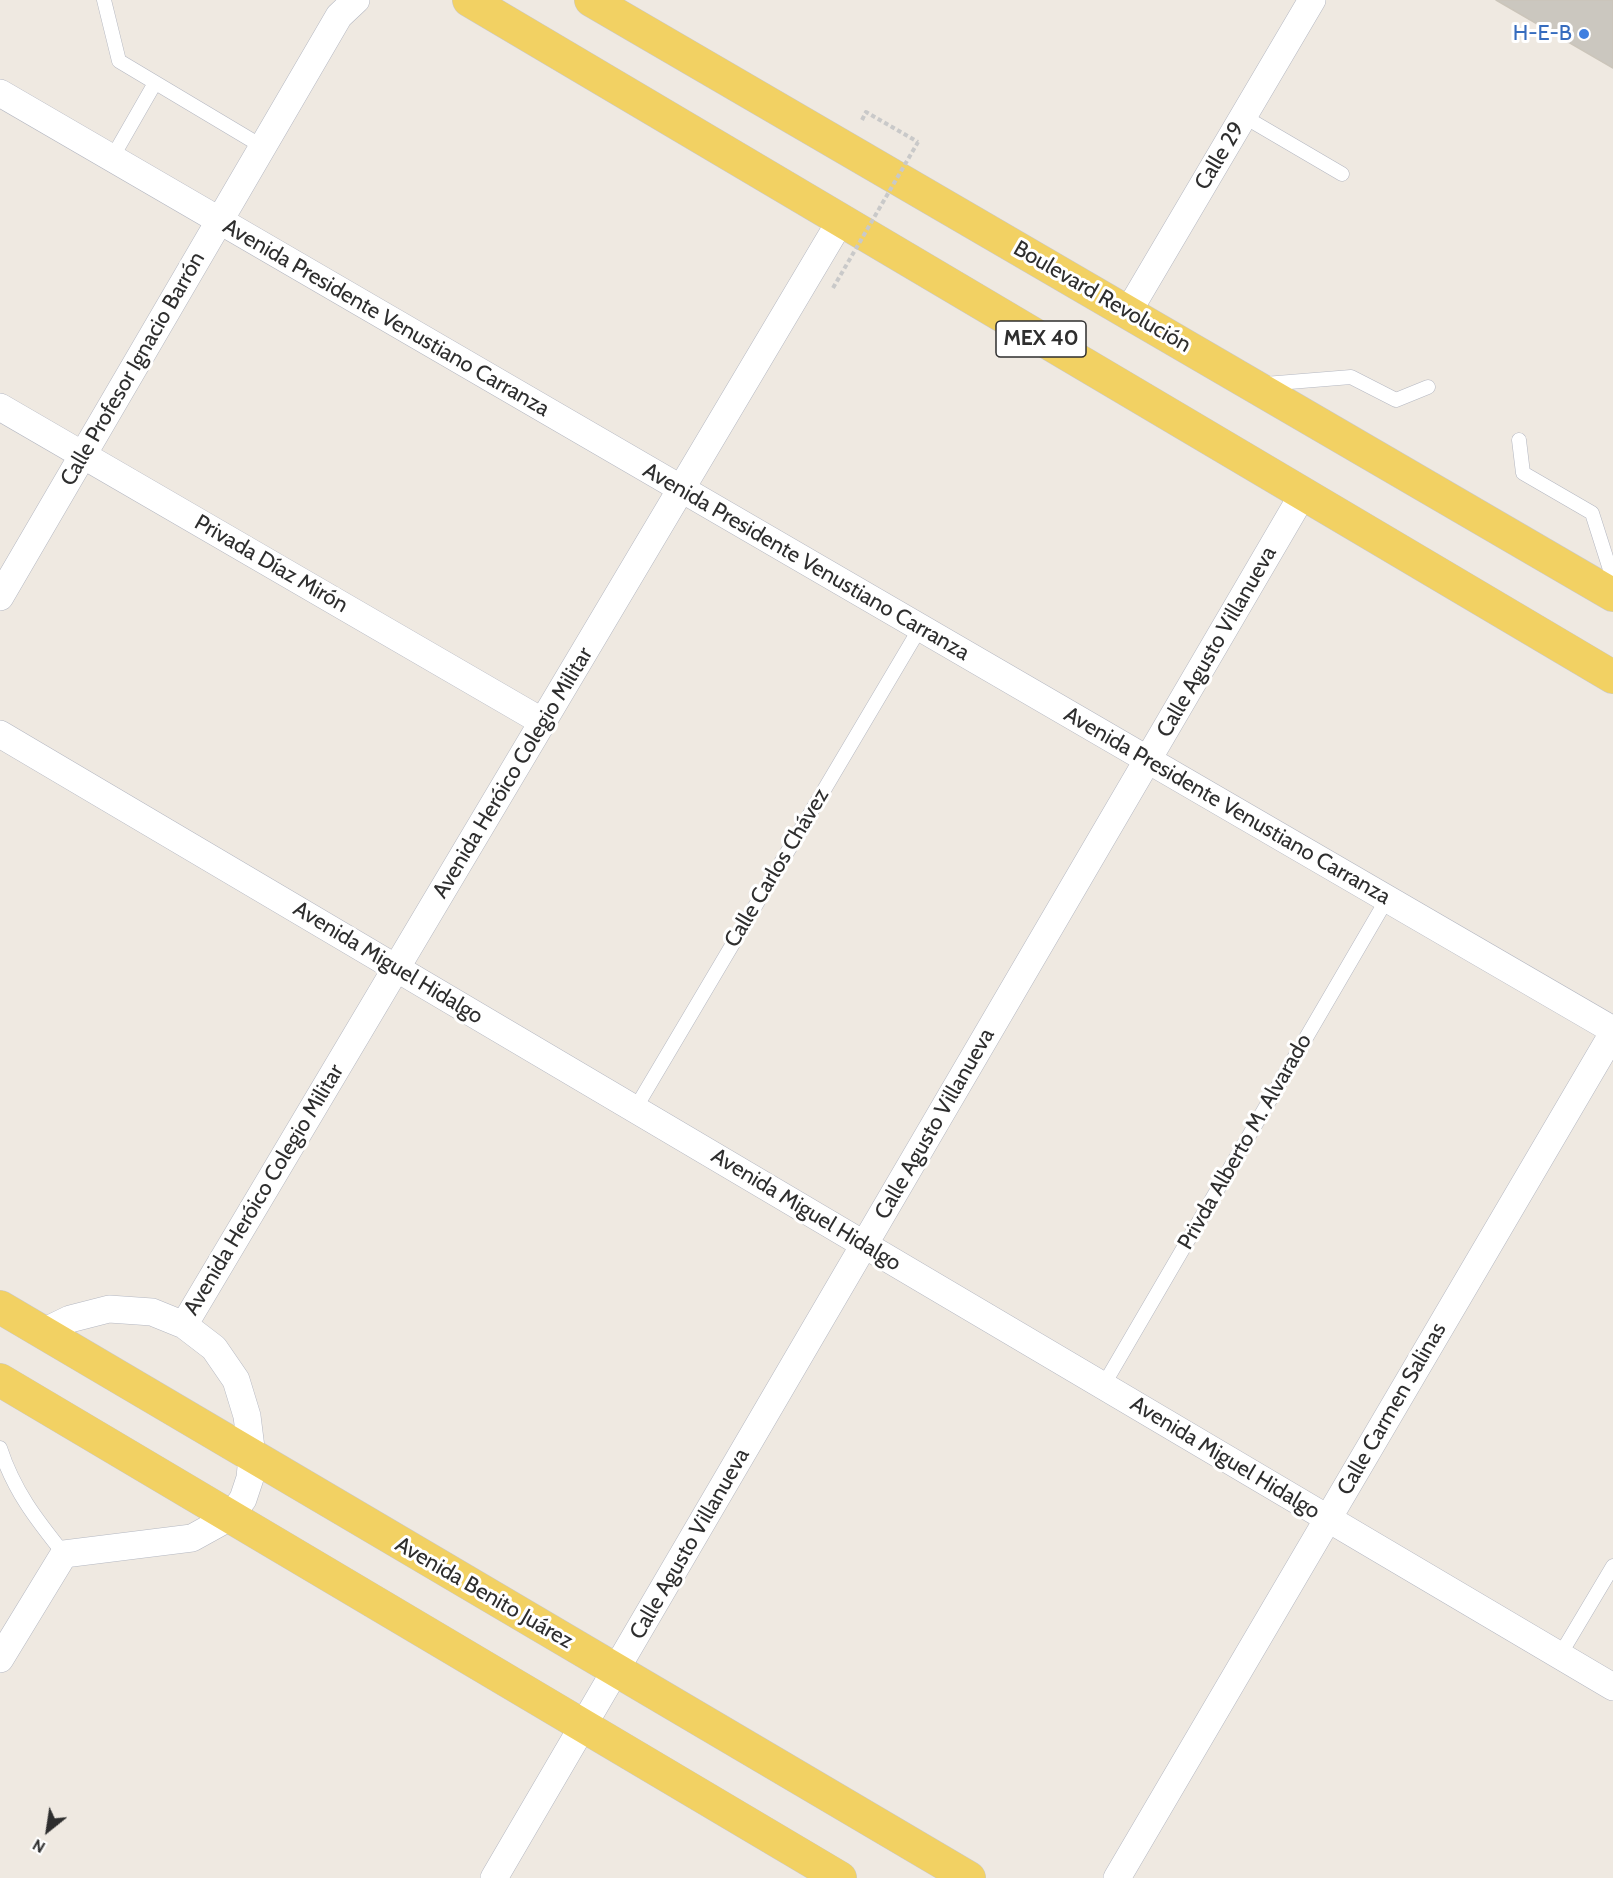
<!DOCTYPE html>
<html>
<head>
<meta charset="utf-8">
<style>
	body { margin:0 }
	#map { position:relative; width:1613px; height:1878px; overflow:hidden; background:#efe9e1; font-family:Cabin,sans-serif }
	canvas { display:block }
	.north { position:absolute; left:18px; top:1800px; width:60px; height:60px; -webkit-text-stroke:4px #fff; paint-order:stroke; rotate:210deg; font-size:16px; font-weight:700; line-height:24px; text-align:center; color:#2e2e2e }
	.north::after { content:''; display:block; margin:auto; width:21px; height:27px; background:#2e2e2e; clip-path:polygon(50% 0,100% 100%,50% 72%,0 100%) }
</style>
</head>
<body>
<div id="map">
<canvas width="1613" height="1878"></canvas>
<div class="north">N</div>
</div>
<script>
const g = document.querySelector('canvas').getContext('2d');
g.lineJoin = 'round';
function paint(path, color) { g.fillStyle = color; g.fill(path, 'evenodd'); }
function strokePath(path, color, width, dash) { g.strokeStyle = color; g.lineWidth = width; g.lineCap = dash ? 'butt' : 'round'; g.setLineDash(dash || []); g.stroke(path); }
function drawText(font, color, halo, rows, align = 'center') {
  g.font = font + ' Cabin,sans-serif'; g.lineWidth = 6; g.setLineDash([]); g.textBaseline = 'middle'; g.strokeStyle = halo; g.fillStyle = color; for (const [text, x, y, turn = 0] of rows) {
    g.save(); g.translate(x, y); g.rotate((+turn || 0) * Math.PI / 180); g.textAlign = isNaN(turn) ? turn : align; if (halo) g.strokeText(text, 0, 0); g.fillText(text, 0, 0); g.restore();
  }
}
const building = new Path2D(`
	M1496,0H1613V68Z`);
const path = new Path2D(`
	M862,120L866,112L918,142`);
const service = new Path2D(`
	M104,0L119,61L263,147
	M1243,116L1342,174
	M112,158L155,83
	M1265,384L1351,377L1396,400L1428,387
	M1519,440L1523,473L1592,513L1613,579
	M635,1109L920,628
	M1103,1386L1387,899
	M0,1448C14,1491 36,1519 64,1554
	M1560,1655L1613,1566`);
const minor = new Path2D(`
	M0,93L1613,1030
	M1128,312L1312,0
	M0,407L543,722
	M0,597L339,16L356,0
	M0,734L1613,1687
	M184,1325L841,220
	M0,1659L64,1554L192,1538L230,1517L243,1499L250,1478L252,1456L247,1416L236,1380L214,1348L184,1325L152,1312L109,1309L70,1319L43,1332
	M494,1878L1303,494
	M1117,1878L1613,1033`);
const primary = new Path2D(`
	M469,0L1613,677
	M591,0L1613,595
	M0,1307L969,1878
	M0,1380L840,1878`);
const pathBridge = new Path2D(`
	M833,288L918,142`);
const markers = [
	[1584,34,6,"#3f7fe0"]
];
const shields = [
	[1041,339,90]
];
const shieldNames = [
	["MEX 40",1041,339]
];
const shopNames = [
	["H-E-B",1572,34]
];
const streetNames = [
	["Calle 29",1220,156,-59],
	["Boulevard Revolución",1102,297,30],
	["Avenida Presidente Venustiano Carranza",386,318,30],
	["Calle Profesor Ignacio Barrón",133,369,-60],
	["Avenida Presidente Venustiano Carranza",806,562,30],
	["Privada Díaz Mirón",271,564,30],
	["Calle Agusto Villanueva",1217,642,-60],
	["Avenida Heróico Colegio Militar",513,773,-59],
	["Avenida Presidente Venustiano Carranza",1227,806,30],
	["Calle Carlos Chávez",777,868,-59],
	["Avenida Miguel Hidalgo",388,963,31],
	["Calle Agusto Villanueva",935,1124,-60],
	["Privda Alberto M. Alvarado",1245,1142,-60],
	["Avenida Heróico Colegio Militar",264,1190,-59],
	["Avenida Miguel Hidalgo",806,1210,31],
	["Calle Carmen Salinas",1392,1409,-60],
	["Avenida Miguel Hidalgo",1225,1458,31],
	["Calle Agusto Villanueva",690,1544,-60],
	["Avenida Benito Juárez",484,1593,30]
];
paint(building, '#cbc7bf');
strokePath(building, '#cbc5ba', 1.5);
strokePath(service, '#b4b7c1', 15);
strokePath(minor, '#b4b7c1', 28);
strokePath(primary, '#c9c9c9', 34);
strokePath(path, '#c9c9c9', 4, [4.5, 3]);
strokePath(service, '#fff', 14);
strokePath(minor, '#fff', 27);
strokePath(primary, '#f2d163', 33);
strokePath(pathBridge, '#c9c9c9', 4, [4.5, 3]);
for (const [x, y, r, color] of markers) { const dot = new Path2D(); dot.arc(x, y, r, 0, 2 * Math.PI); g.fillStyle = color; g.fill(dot); strokePath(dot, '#fff', 2); }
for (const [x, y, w] of shields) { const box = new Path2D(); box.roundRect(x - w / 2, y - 18, w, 36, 4.5); g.fillStyle = '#fff'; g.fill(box); strokePath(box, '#2e2e2e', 1.5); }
drawText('bold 21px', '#2e2e2e', null, shieldNames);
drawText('22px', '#366cbe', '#fff', shopNames, 'right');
drawText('22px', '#2e2e2e', '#fff', streetNames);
</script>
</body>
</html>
